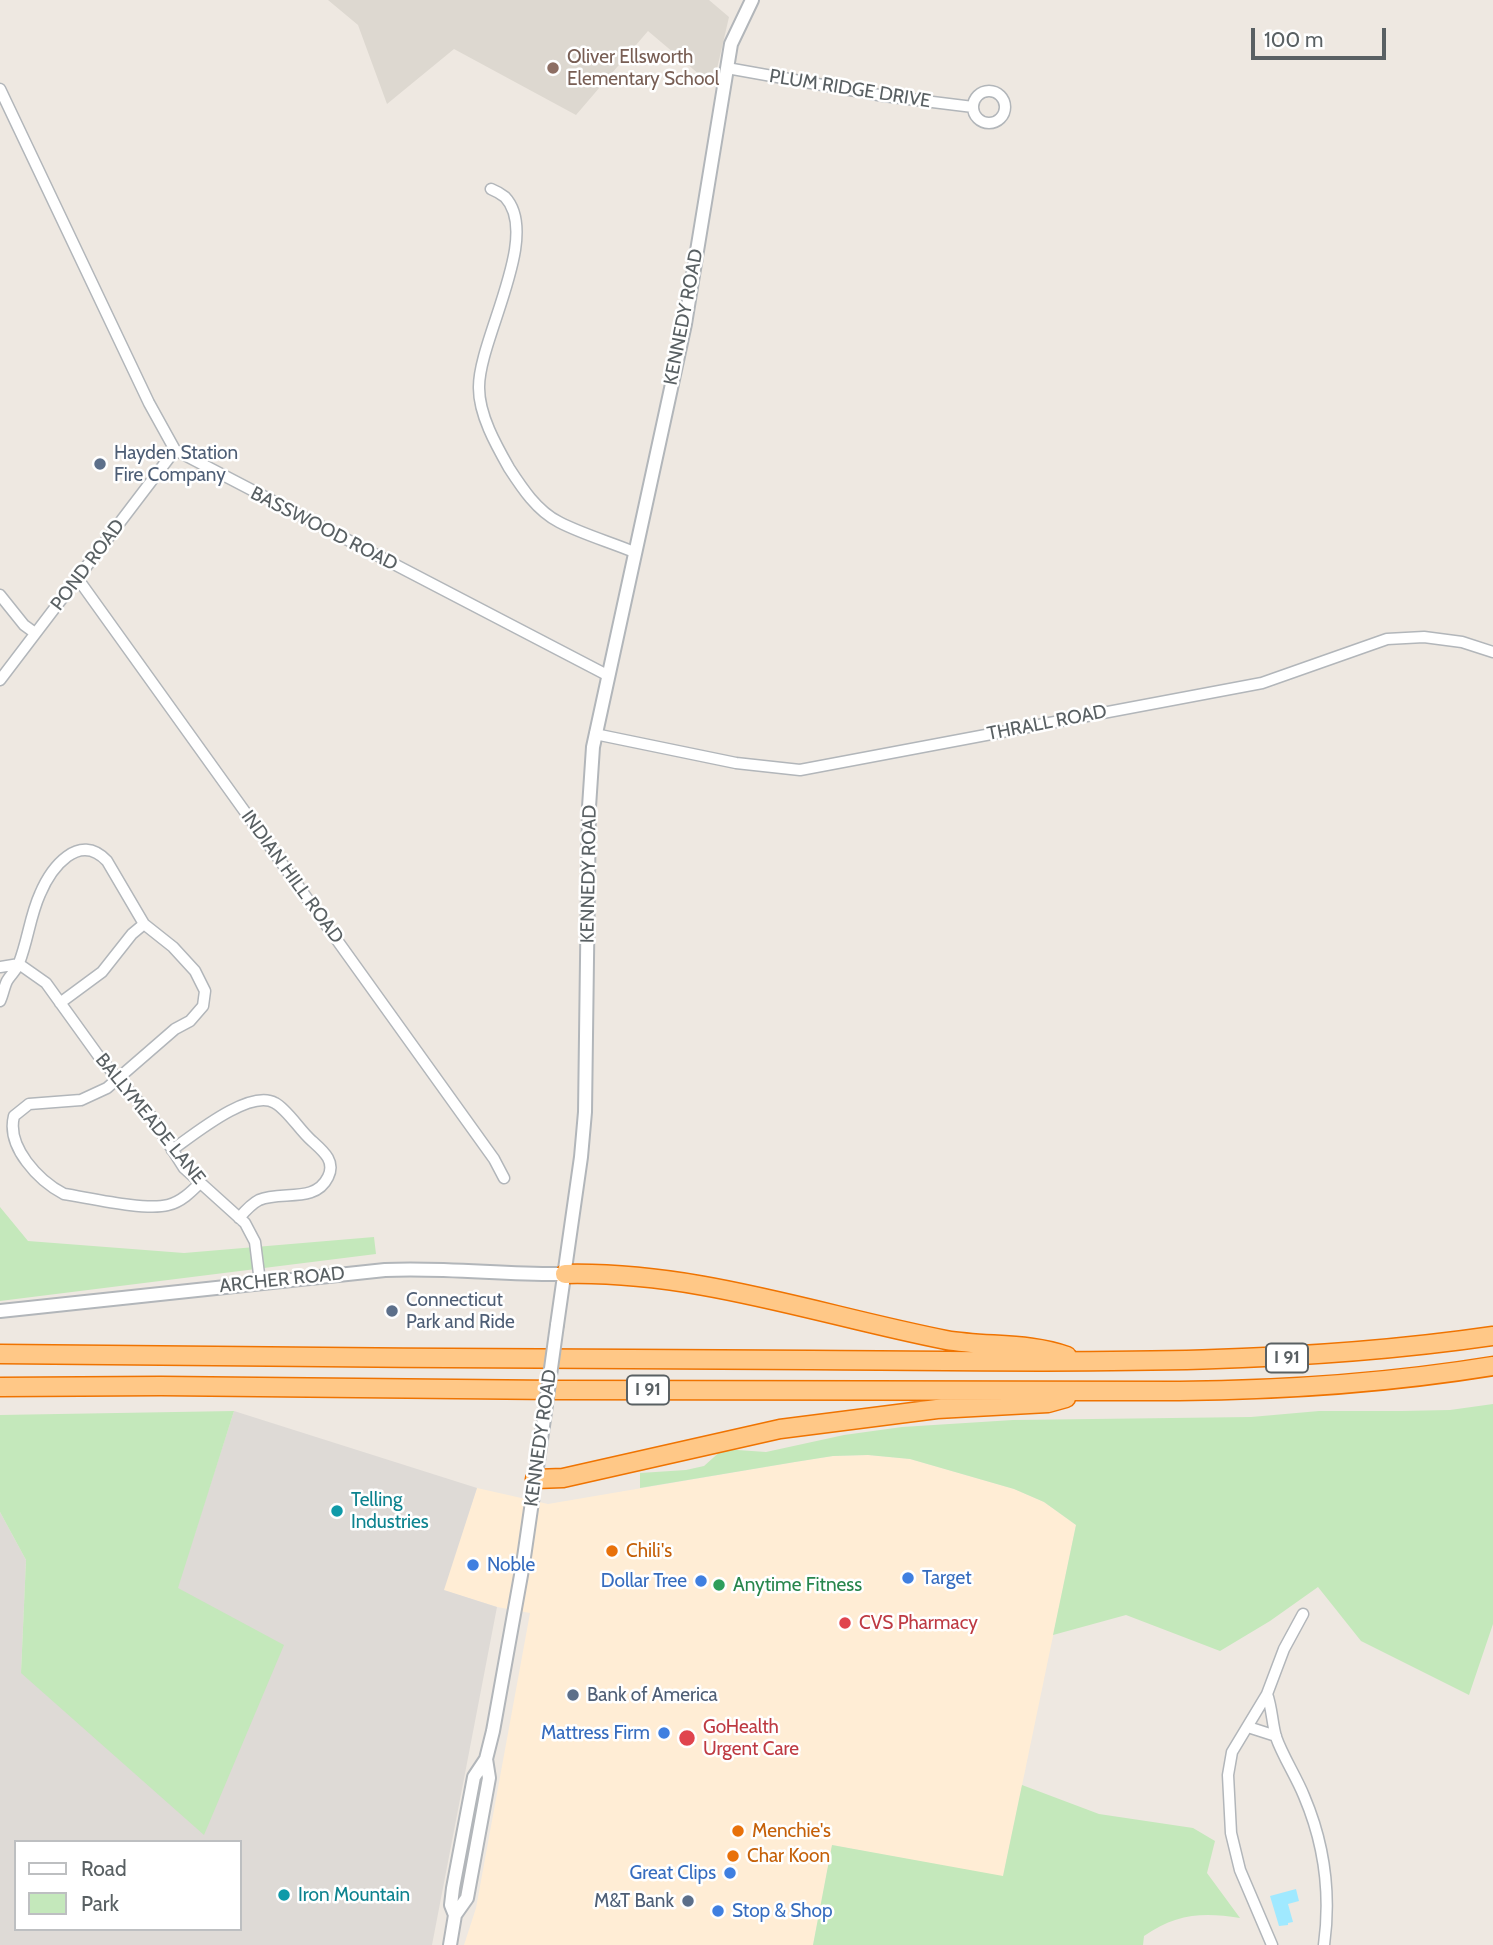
<!DOCTYPE html>
<html>
<head>
<meta charset="utf-8">
<style>
	body { margin:0 }
	#map { position:relative; width:1493px; height:1945px; overflow:hidden; background:#eee8e1; font-family:Cabin,sans-serif }
	canvas { display:block }
	.legend { position:absolute; left:14px; top:1840px; width:228px; height:91px; box-sizing:border-box; background:#fff; border:2px solid #bdbfc1; margin:0; padding:9px 12px; list-style:none; font-size:21px; color:#596063 }
	.legend li { display:flex; align-items:center; gap:14px; height:35px }
	.legend b { width:35px; border:2px solid #bdbfc1 }
	.scale { position:absolute; left:1251px; top:28px; width:135px; height:32px; box-sizing:border-box; border:4px solid #596063; border-top:0; padding-left:9px; font-size:21px; line-height:24px; white-space:nowrap; color:#596063; -webkit-text-stroke:5px #fff; paint-order:stroke }
</style>
</head>
<body>
<div id="map">
<canvas width="1493" height="1945"></canvas>
<ul class="legend">
<li><b style="height:9px;background:#fff"></b>Road</li>
<li><b style="height:19px;background:#c4e8bb"></b>Park</li>
</ul>
<div class="scale">100 m</div>
</div>
<script>
const g = document.querySelector('canvas').getContext('2d');
g.lineJoin = 'round';
function paint(path, color) { g.fillStyle = color; g.fill(path, 'evenodd'); }
function strokePath(path, color, width, dash) { g.strokeStyle = color; g.lineWidth = width; g.lineCap = dash ? 'butt' : 'round'; g.setLineDash(dash || []); g.stroke(path); }
function drawText(font, color, halo, rows, align = 'center') {
  g.font = font + ' Cabin,sans-serif'; g.lineWidth = 5; g.setLineDash([]); g.textBaseline = 'middle'; g.strokeStyle = halo; g.fillStyle = color; for (const [text, x, y, turn = 0] of rows) {
    g.save(); g.translate(x, y); g.rotate((+turn || 0) * Math.PI / 180); g.textAlign = isNaN(turn) ? turn : align; if (halo) g.strokeText(text, 0, 0); g.fillText(text, 0, 0); g.restore();
  }
}
const commercial = new Path2D(`
	M868,1455L910,1459L1014,1489L1044,1502L1076,1525L1003,1877L832,1845L813,1945H464L476,1908L530,1613L497,1607L443,1590L477,1488L548,1504L795,1462L833,1456Z`);
const industrial = new Path2D(`
	M234,1411L477,1488L444,1590L497,1607L432,1945H0V1512L26,1560L21,1673L177,1588ZM16,1842H240V1929H16Z`);
const education = new Path2D(`
	M328,0H709L729,17L713,86L648,31L576,115L454,49L387,104L358,25Z`);
const green = new Path2D(`
	M0,1207L28,1241L184,1253L374,1237L376,1254L0,1301Z
	M1493,1404V1624L1469,1695L1361,1641L1318,1587L1270,1621L1220,1651L1126,1615L1053,1635L1076,1525L1044,1502L1014,1489L910,1459L868,1455L833,1456L795,1462L640,1488V1473L686,1470L704,1466L723,1449L766,1452L844,1435L902,1427L1013,1420L1251,1417L1319,1411H1402L1450,1410Z
	M234,1411L178,1588L284,1645L204,1835L21,1673L26,1560L0,1512V1415Z
	M1022,1785L1099,1814L1193,1828L1215,1841L1207,1873L1240,1918C1202,1912 1176,1914 1144,1936L1143,1945H813L832,1845L1003,1876Z`);
const water = new Path2D(`
	M1296,1889L1299,1901L1288,1904L1293,1922L1288,1923V1925L1279,1926L1270,1896Z`);
const minor = new Path2D(`
	M727,68L884,96L973,107
	M0,89L149,403L175,450L607,675
	M973 107a16 16 0 1 1 32 0a16 16 0 1 1-32 0Z
	M491,189C496,191 501,194 505,197C542,236 478,340 479,388C479,415 496,445 509,468C522,488 537,511 559,522C582,534 610,542 634,552
	M78,579L494,1159L504,1178
	M0,595L24,625L35,633
	M0,680L175,450
	M595,734L736,763L800,770L1262,683L1387,639L1424,637L1462,642L1493,652
	M0,967L19,964L46,983L100,1058L151,1116L184,1168L245,1223L255,1242L260,1282
	M0,1001C3,995 4,987 7,981C11,974 17,970 19,963C28,940 30,916 40,894C51,868 79,831 107,861L144,924L173,947L195,971L205,991L203,1006L190,1021L175,1029L107,1088L81,1100L29,1104L14,1116C6,1147 39,1181 64,1194C90,1198 145,1211 168,1205C181,1202 191,1192 200,1183
	M60,1003L102,972L132,934L144,924
	M172,1150C192,1136 250,1088 275,1103C288,1110 300,1131 312,1141C323,1151 336,1161 328,1177C315,1204 281,1190 259,1200C251,1204 245,1211 239,1218
	M1267,1694C1272,1708 1272,1723 1276,1737C1283,1757 1296,1776 1304,1796C1324,1843 1331,1894 1324,1945
	M1248,1727L1276,1736
	M1272,1945L1240,1870L1231,1833L1228,1775L1232,1752L1267,1694L1284,1649L1303,1614`);
const tertiary = new Path2D(`
	M0,1311L385,1270C445,1267 505,1275 565,1274
	M557,1325L581,1157L585,1112L589,807L593,747L685,324L731,44L752,0
	M455,1915L451,1905L453,1888L474,1777L486,1759L493,1731L523,1564L544,1419
	M450,1945L455,1915L467,1898L489,1778L486,1759`);
const motorway = new Path2D(`
	M565,1274C696,1271 819,1315 946,1340C986,1347 1029,1342 1067,1356
	M0,1354C270,1358 541,1358 811,1360C1039,1361 1267,1369 1493,1336
	M0,1387L161,1386L555,1390L1179,1391C1284,1390 1389,1383 1493,1366
	M535,1479L563,1478L780,1429L937,1409L1048,1403L1066,1398`);
const tertiaryBridge = new Path2D(`
	M544,1419L557,1325`);
const markers = [
	[553,68,7,"#8d6e63"],
	[100,464,7,"#5c6f8a"],
	[392,1311,7,"#5c6f8a"],
	[337,1511,7,"#0f9aa8"],
	[612,1551,7,"#e8710a"],
	[473,1565,7,"#3f7fe0"],
	[908,1578,7,"#3f7fe0"],
	[701,1581,7,"#3f7fe0"],
	[719,1585,7,"#2e9e5b"],
	[845,1623,7,"#e0444e"],
	[573,1695,7,"#5c6f8a"],
	[664,1733,7,"#3f7fe0"],
	[687,1738,9,"#e0444e"],
	[738,1831,7,"#e8710a"],
	[733,1856,7,"#e8710a"],
	[730,1873,7,"#3f7fe0"],
	[284,1895,7,"#0f9aa8"],
	[688,1901,7,"#5c6f8a"],
	[718,1911,7,"#3f7fe0"]
];
const shields = [
	[1287,1358,42],
	[648,1390,42]
];
const shieldNames = [
	["I 91",1287,1358],
	["I 91",648,1390]
];
const educationNames = [
	["Oliver Ellsworth",567,57],
	["Elementary School",567,79]
];
const streetNames = [
	["PLUM RIDGE DRIVE",850,89,9],
	["KENNEDY ROAD",684,317,-79],
	["BASSWOOD ROAD",324,529,27],
	["POND ROAD",88,565,-53],
	["THRALL ROAD",1047,723,-11],
	["KENNEDY ROAD",589,874,-89],
	["INDIAN HILL ROAD",292,877,54],
	["BALLYMEADE LANE",150,1119,51],
	["ARCHER ROAD",282,1280,-6],
	["KENNEDY ROAD",541,1438,-82]
];
const serviceNames = [
	["Hayden Station",114,453],
	["Fire Company",114,475],
	["Connecticut",406,1300],
	["Park and Ride",406,1322],
	["Bank of America",587,1695],
	["M&T Bank",674,1901,"right"]
];
const cultureNames = [
	["Telling",351,1500],
	["Industries",351,1522],
	["Iron Mountain",298,1895]
];
const foodNames = [
	["Chili's",626,1551],
	["Menchie's",752,1831],
	["Char Koon",747,1856]
];
const shopNames = [
	["Noble",487,1565],
	["Target",922,1578],
	["Dollar Tree",687,1581,"right"],
	["Mattress Firm",650,1733,"right"],
	["Great Clips",716,1873,"right"],
	["Stop & Shop",732,1911]
];
const leisureNames = [
	["Anytime Fitness",733,1585]
];
const healthNames = [
	["CVS Pharmacy",859,1623],
	["GoHealth",703,1727],
	["Urgent Care",703,1749]
];
paint(commercial, '#ffedd5');
paint(industrial, '#dedad6');
paint(education, '#ddd8d0');
paint(green, '#c4e8bb');
paint(water, '#a0e9ff');
strokePath(minor, '#b2b6ba', 13);
strokePath(tertiary, '#b2b6ba', 16);
strokePath(motorway, '#ef7300', 21);
strokePath(minor, '#fff', 10);
strokePath(tertiary, '#fff', 12);
strokePath(motorway, '#ffc887', 18);
strokePath(tertiaryBridge, '#b2b6ba', 16, []);
strokePath(tertiaryBridge, '#fff', 12);
for (const [x, y, r, color] of markers) { const dot = new Path2D(); dot.arc(x, y, r, 0, 2 * Math.PI); g.fillStyle = color; g.fill(dot); strokePath(dot, '#fff', 2.5); }
for (const [x, y, w] of shields) { const box = new Path2D(); box.roundRect(x - w / 2, y - 14.5, w, 29, 5); g.fillStyle = '#fff'; g.fill(box); strokePath(box, '#596063', 2); }
drawText('bold 18px', '#596063', null, shieldNames);
drawText('19px', '#785e54', '#fff', educationNames, 'left');
drawText('19px', '#596063', '#fff', streetNames);
drawText('19px', '#4e5e75', '#fff', serviceNames, 'left');
drawText('19px', '#0d838f', '#fff', cultureNames, 'left');
drawText('19px', '#c56008', '#fff', foodNames, 'left');
drawText('19px', '#366cbe', '#fff', shopNames, 'left');
drawText('19px', '#27864d', '#fff', leisureNames, 'left');
drawText('19px', '#be3a42', '#fff', healthNames, 'left');
</script>
</body>
</html>
